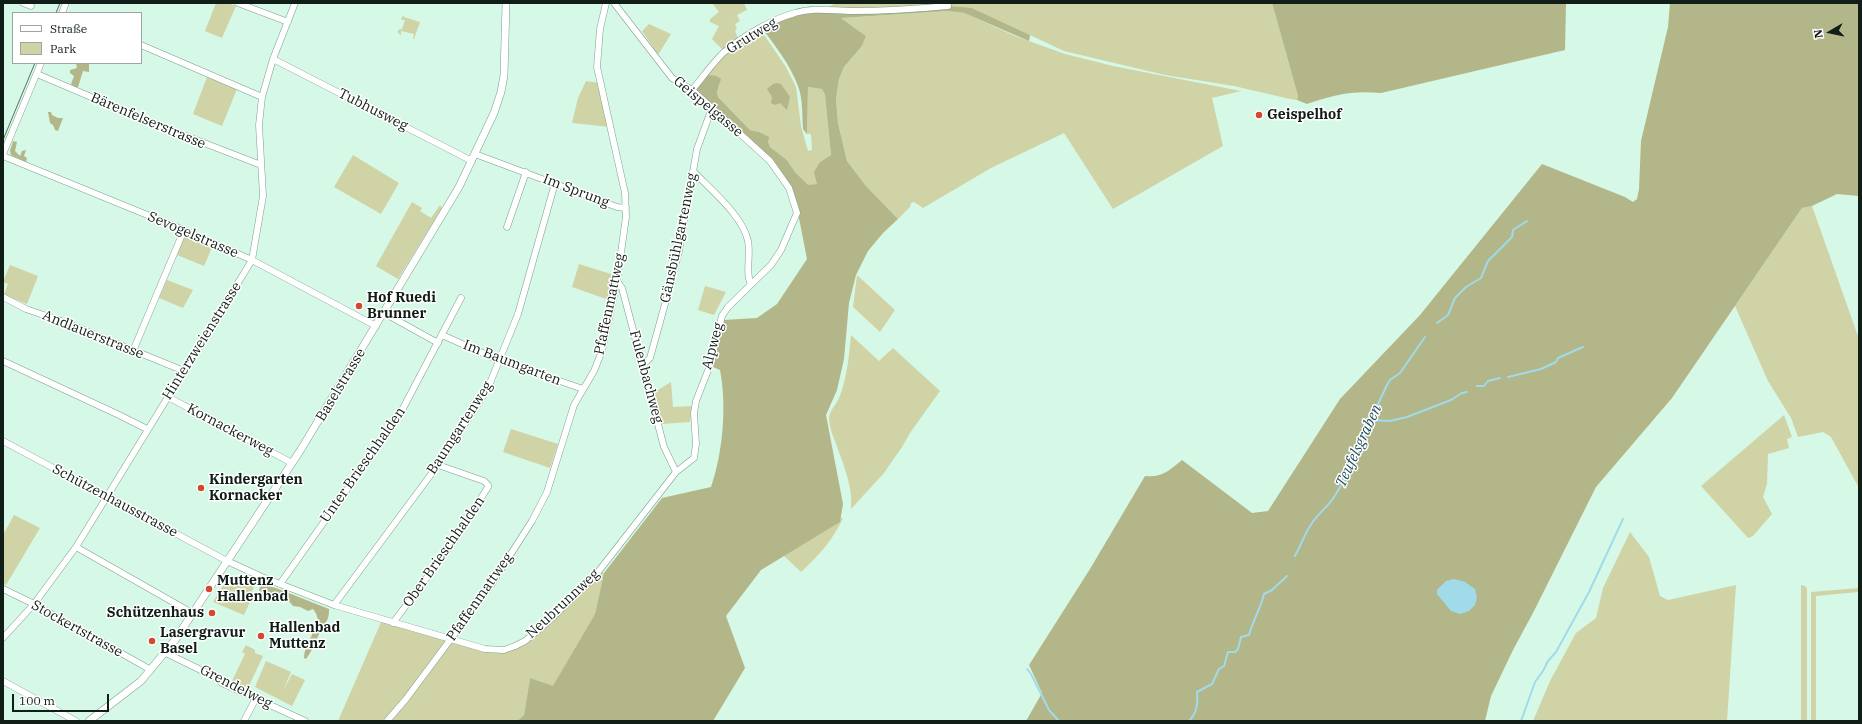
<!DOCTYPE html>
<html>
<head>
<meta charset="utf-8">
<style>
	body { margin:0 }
	#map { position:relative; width:1862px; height:724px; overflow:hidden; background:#d6f8e6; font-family:"IBM Plex Serif",serif }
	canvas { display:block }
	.frame { position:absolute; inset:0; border:4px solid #111d17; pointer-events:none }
	.legend { position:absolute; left:12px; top:12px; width:130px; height:52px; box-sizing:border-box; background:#fff; border:1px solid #a0a5a2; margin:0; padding:5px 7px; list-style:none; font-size:12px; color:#111d17 }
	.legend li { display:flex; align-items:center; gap:8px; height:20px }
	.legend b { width:20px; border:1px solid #a0a5a2 }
	.north { position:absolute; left:1810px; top:12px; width:40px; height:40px; -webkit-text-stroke:3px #fff; paint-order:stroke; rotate:261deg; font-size:11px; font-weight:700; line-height:16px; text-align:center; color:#111d17 }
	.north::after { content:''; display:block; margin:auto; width:14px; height:18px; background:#111d17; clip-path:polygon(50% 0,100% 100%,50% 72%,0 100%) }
	.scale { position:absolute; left:12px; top:694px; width:97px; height:18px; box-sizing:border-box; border:2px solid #111d17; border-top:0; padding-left:5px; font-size:12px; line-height:14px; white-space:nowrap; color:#111d17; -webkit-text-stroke:3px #fff; paint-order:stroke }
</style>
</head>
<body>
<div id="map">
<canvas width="1862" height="724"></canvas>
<div class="frame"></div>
<ul class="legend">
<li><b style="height:5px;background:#fff"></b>Straße</li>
<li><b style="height:11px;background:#d0d3a6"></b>Park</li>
</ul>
<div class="north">N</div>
<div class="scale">100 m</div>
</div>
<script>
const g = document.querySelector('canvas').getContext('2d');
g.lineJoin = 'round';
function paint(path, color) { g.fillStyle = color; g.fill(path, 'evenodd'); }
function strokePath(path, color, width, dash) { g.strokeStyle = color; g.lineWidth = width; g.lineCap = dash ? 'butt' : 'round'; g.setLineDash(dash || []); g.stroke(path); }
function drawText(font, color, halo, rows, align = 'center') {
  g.font = font + ' "IBM Plex Serif",serif'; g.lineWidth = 3; g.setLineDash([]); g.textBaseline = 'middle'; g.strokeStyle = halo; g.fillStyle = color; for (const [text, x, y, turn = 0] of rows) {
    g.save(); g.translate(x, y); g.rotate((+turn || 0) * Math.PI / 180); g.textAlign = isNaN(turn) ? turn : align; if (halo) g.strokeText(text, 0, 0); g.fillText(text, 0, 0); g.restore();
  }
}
const green = new Path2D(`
	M216,3H228L236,6L222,38L205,31Z
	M712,3H744L747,10L737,15L740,21L735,24L737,29L735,30L738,39L724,51L712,39L719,26L710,22V19L719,12Z
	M836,3H1272L1298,96L1297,100L1290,99L1234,86L1165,75L1064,51L972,8L903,10L824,9Z
	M948,11L964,13L1015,36L1065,54L1113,66L1241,91L1212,98L1223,146L1113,209L1064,133L991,168L923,208L914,202L911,203L910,207L898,219L866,186L847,161L838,123L836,99L839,79L844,67L862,46L866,36L841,18Z
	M403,15L404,17L420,22L414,39H413L414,34L401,31V35L398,33V30L402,29L405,20H401Z
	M649,24L671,34L658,55L642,31Z
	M760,29L786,67L796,87L801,126L808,151L812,150L811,134H807L808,87L822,89L825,95L831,155L820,162L817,184L808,186L795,172L787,160L770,147L768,142L759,132L750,130L718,97L717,92L720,83L705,76L722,54Z
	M207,77L237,89L222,126L193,114Z
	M586,81L600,83L610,127L572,123L578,98Z
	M353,155L399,183L381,214L334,187Z
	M412,202L422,208L420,211L431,218L440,205L442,208L398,279L376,266Z
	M1812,206L1859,339V488L1831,437L1823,432L1798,437L1791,418L1768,381L1735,306L1802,208Z
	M188,235L213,245L204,266L177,255L184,237Z
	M579,264L614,275L609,300L572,287Z
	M10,265L38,276L27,304L4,295L8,284L3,282Z
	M857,275L895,310L880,332L853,307Z
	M167,280L193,290L183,308L159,298Z
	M705,286L726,292L714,315L698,310Z
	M851,335L879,361L893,348L940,391L910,433L902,447L884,473L851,509C853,485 843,464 835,441C832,434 829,425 829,417C830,410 836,405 839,398C847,379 849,356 851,335Z
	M671,382L673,407L692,406L690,422L661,424L653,393Z
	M1784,415L1792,437L1787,439L1789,448L1768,454L1767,484L1763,497L1772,514L1753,536L1748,538L1701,486Z
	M511,429L558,444L550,468L503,452Z
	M14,515L40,528L6,585L3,584V535Z
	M843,518C833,540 819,555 801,572L783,555L830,519Z
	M1630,532L1649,557L1660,596L1668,600L1736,585L1727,721H1533L1550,681L1576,633L1596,618L1603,588Z
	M598,572L604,573L595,614L553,687L530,678L524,715L517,721H338L382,620L497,650L525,641Z
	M228,577L254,587L251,593L253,595L244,615L213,602Z
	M1801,585L1805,586L1807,589V721H1801Z
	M1859,588V592L1816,596V721H1811V592Z
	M246,645L255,650V653L263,656L248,688L232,681L245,654L242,652Z
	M266,661L291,672L283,691L292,674L305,680L292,706L255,687Z`);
const forest = new Path2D(`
	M1272,3H1566L1565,50L1381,93C1354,90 1332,95 1307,104L1297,100L1298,96Z
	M1670,3H1859V196L1837,194L1812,206L1802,208L1672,398L1596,487L1534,611L1513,650L1491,696L1485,721H1026L1042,693L1029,665L1090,569L1145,476C1162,478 1170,470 1182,460L1252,513L1268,511L1340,399L1420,315L1542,164L1625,197L1633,202L1637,199L1639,189L1641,141L1668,27Z
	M948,6L972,8L1030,35L1029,41L964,13L948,11L841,18L866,36L862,46L844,67L839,79L836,99L838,123L847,161L866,186L898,219L883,233L868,251L856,275L849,303L844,359L837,390L826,415L843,504L840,522L761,570L726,616L745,668L713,721H517L524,715L530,678L553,686L595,614L604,573L662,498L711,487C723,453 727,405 720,370L713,367L724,320L757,318L777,304L807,259L798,213L777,170L692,90L704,76C711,75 715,74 721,79L717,92L718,97L750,130L759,132L769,137L768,142L770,147L787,160L795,172L808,185L817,184L814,172L820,162L831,155L825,95L822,89L808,87L807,134L803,129C802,115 803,99 798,86C790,64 775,46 762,28L796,13Z
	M76,63H89V72L83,71L78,87L76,88L71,84L74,76L70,73V70L77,68Z
	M777,83L781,84L790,97L787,110L780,103L775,105L771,103L772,97L767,89L773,84Z
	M48,112H51L52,115L58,118H63L58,131L55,130L53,125L50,123Z
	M13,141L17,142L15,151L20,156L22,151L26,150L24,156L27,158L26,162L11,155L10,151Z
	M261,584L276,588L329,609C329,622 326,620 321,630C316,640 313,650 306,659L304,658C304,647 312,639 314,628C314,624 315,628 317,623C319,618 316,613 313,609L308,611L300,607L293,606L288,600C280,601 273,595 264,595L259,590Z`);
const water = new Path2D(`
	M1454,579L1465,582L1475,589L1477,598L1475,605L1469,611L1460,614L1451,611L1437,594V590L1446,581Z`);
const stream = new Path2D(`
	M1437,323L1448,315L1455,298L1466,287L1481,278L1488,261L1512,237L1513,230L1527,221
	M1508,377L1541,369L1556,362L1558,358L1583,347
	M1477,386H1484L1488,381L1500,378
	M1371,420L1390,421L1407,417L1451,400L1462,393L1467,392
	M1295,556C1301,545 1305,533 1312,523C1318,514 1327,507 1332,500C1341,487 1362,450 1363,436L1387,385L1390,380L1400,373L1425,337
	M1027,669L1031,674L1049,710L1059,721
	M1189,721C1197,713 1198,704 1197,692L1212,684L1219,669L1224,666L1228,652H1235L1238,649L1241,637L1249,635C1253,620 1261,608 1264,594L1272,590L1287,576
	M1521,721L1535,682L1543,671L1548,661L1556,652L1589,592L1623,519`);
const minor = new Path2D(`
	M23,3L31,6
	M238,3L288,22
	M62,13L66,3
	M141,45L262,97
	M273,59L472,161
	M37,74L150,122L261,165
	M692,90C702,78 712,64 723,53C743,36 770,20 795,13C814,7 833,11 853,11C885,11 916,9 948,6
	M3,154L41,63
	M475,154L617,207L626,208
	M3,156L184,230L252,260L376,326
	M693,171C711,190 743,216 748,241C751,254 745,274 751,284
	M507,227L526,172
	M617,281L622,288L664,447L676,472
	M3,297L26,309L64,322L184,371
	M384,313L438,343
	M442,335L496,359L583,389
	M133,351L184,230
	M3,361L117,414L147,429
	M643,365L650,358L665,304L679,251L697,149L712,108
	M168,397L292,463
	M3,441L227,561L262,577L334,605L485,649L504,650L515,646L525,641L551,619L598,572L676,472L694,458L696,444L694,413L696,401L709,368L722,316L728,307L771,265L781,250L797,213L789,188L770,161L692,90L672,78L614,3
	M76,547L194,614
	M280,584L399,416L461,298
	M3,589L34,604L151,670
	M334,605L438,465L488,388L518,314L555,183
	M393,623L454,541L488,487V485L484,481L438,465
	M3,638L34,604L76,547L252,260L263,196L259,125L262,97L273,59L295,3
	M166,653L217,678L222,683L305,721
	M3,681L76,721
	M244,721L256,698
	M387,721L406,699L491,585L532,521L547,492L574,405L594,371L602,351L617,281L626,217L625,193L597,67L600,29L606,3`);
const tertiary = new Path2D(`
	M89,721L141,681L175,640L300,451L459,187L494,113L501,92L504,75L506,3`);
const tram = new Path2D(`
	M56,13L60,3
	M3,140L35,63`);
const markers = [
	[1259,115,4,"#d4482f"],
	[359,306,4,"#d4482f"],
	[201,488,4,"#d4482f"],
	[209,589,4,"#d4482f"],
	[212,613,4,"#d4482f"],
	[261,636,4,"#d4482f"],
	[152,641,4,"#d4482f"]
];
const streetNames = [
	["Grutweg",752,36,-31],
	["Geispelgasse",708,107,40],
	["Tubhusweg",373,110,27],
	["Bärenfelserstrasse",148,121,23],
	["Im Sprung",576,191,21],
	["Sevogelstrasse",193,235,23],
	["Gänsbühlgartenweg",679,238,-78],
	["Pfaffenmattweg",610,304,-78],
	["Andlauerstrasse",93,335,22],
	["Hinterzweienstrasse",202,341,-58],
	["Alpweg",713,346,-75],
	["Im Baumgarten",512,363,21],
	["Fulenbachweg",646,377,75],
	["Baselstrasse",341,385,-59],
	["Baumgartenweg",460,428,-57],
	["Kornackerweg",230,430,28],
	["Unter Brieschhalden",363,465,-55],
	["Schützenhausstrasse",115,501,28],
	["Ober Brieschhalden",444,552,-55],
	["Pfaffenmattweg",480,597,-55],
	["Neubrunnweg",563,604,-43],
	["Stockertstrasse",77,629,29],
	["Grendelweg",236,687,27]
];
const poiNames = [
	["Geispelhof",1267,115],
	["Hof Ruedi",367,298],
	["Brunner",367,314],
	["Kindergarten",209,480],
	["Kornacker",209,496],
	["Muttenz",217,581],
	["Hallenbad",217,597],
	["Schützenhaus",204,613,"right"],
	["Hallenbad",269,628],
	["Muttenz",269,644],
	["Lasergravur",160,633],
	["Basel",160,649]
];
const waterNames = [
	["Teufelsgraben",1359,446,-65]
];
paint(green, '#d0d3a6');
paint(forest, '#b3b688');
paint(water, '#a1dbea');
strokePath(stream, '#a1dbea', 2);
strokePath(minor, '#7e9e8e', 7);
strokePath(tertiary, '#7e9e8e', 8);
strokePath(minor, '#fff', 6);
strokePath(tertiary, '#fff', 7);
strokePath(tram, '#5a6e63', 1);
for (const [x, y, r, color] of markers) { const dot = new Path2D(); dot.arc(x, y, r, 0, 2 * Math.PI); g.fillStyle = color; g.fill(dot); strokePath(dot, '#fff', 1.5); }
drawText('14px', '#111d17', '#fff', streetNames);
drawText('bold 14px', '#111d17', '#fff', poiNames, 'left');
drawText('italic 15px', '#1c4d59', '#fff', waterNames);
</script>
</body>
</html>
